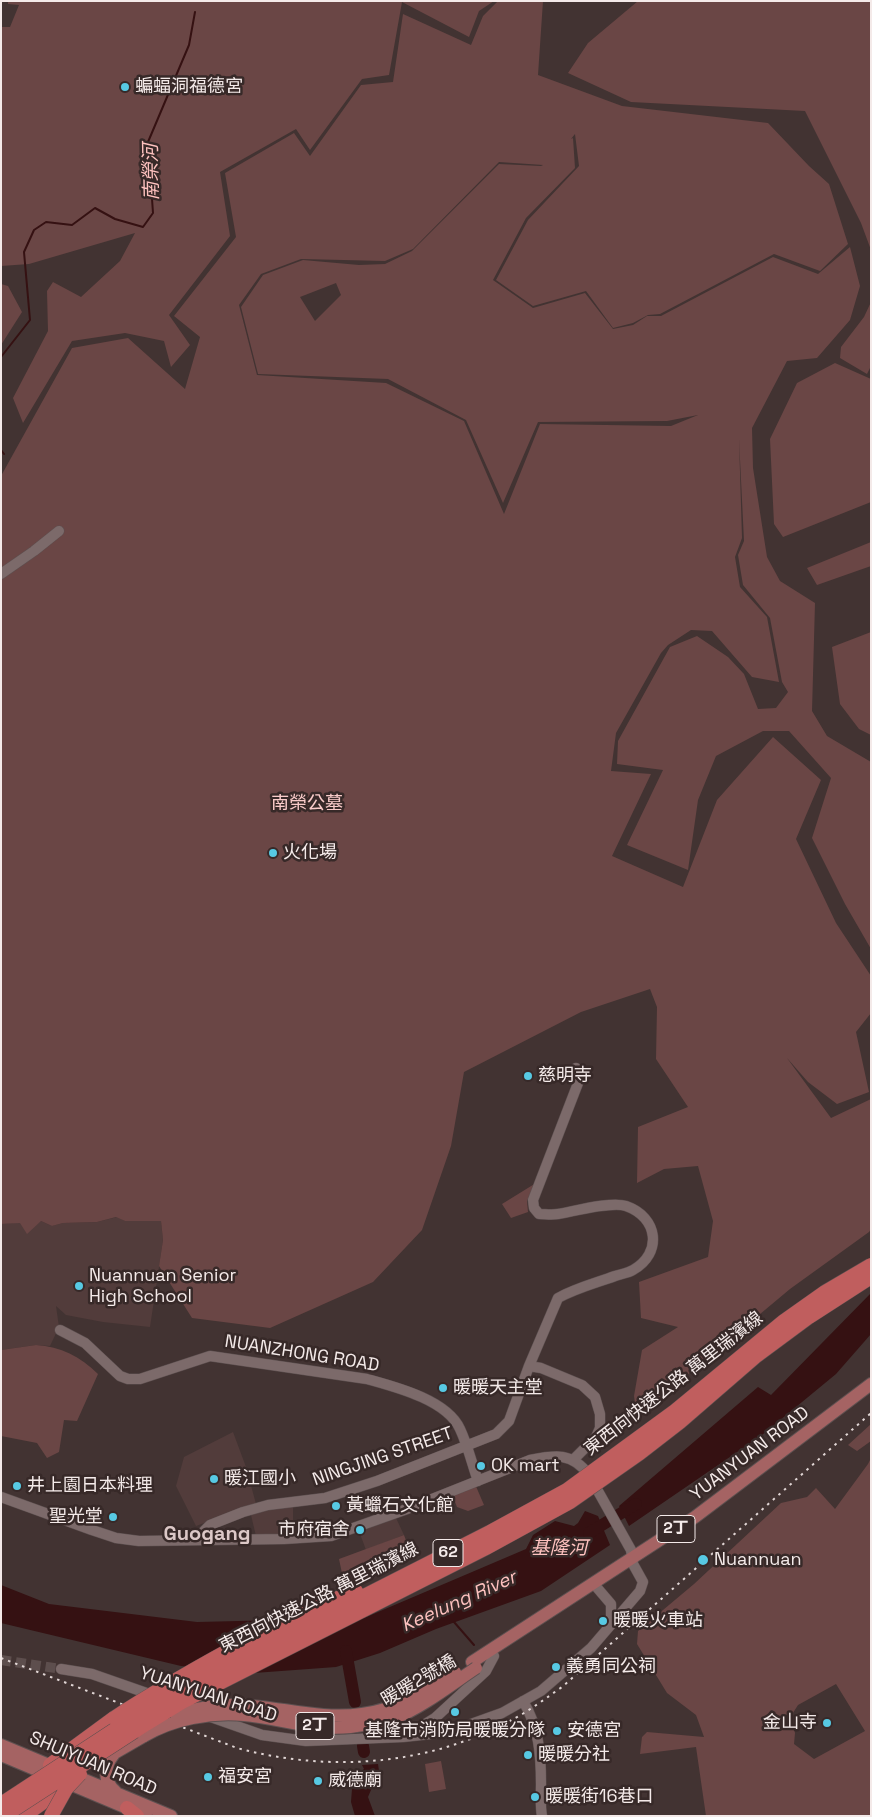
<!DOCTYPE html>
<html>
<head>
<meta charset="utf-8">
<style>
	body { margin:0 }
	#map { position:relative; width:872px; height:1817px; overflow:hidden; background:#423332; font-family:"Space Grotesk",sans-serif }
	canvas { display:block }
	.frame { position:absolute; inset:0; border:2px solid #f4eae9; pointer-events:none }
</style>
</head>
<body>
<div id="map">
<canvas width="872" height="1817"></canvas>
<div class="frame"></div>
</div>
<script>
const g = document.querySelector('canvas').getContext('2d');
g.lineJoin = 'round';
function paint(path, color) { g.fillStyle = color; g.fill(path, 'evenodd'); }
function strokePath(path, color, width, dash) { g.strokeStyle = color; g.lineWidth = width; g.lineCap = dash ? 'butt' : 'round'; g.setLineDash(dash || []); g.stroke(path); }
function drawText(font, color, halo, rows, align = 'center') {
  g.font = font + ' "Space Grotesk","Noto Sans TC",sans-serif'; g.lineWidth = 5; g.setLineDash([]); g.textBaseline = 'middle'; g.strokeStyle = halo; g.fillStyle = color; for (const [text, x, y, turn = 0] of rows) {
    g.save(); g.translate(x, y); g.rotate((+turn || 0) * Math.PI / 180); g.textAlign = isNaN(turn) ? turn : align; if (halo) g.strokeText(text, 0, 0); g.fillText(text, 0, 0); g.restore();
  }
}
const built = new Path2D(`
	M117,1217L125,1221H161L163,1240L150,1327L103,1322L66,1315L56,1306L59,1327L50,1346L36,1345L1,1350V1224L41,1221L52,1226L63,1223L97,1222Z
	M233,1432L246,1467L256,1504L196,1526L176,1486L184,1457Z
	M293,1504V1534L256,1536L251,1515L278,1506Z
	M396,1518L404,1535L366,1550L359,1531Z`);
const green = new Path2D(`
	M8,1H494L479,11L469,37L402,2L389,75L362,79L310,150L296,129L220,172L230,236L169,315L190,345L171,367L164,341L125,333L72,341L23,423L13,398L48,331L47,291L53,282L81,297L120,261L135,233L29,264L1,266V30L2,27H10L19,5L8,4Z
	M498,1H543L538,75L622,106L768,123L809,166L829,184L848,244L820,271L774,254L660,314L648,315L633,323L613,328L586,291L533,306L496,280L528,220L579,166L575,134L571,139L573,138L575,168L526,218L493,280L533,308L585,293L613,329L633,325L647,316H661L773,257L818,274L850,247L860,286L850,320L817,358L787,361L752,428L753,468L767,557L780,581L815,603L812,711L827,736L871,762V949L845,904L812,838L831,778L789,731H763L716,756L698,800L688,870L627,845L663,770L617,764L618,741L670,647L697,636L728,657L744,674L758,709L776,708L788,692L782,682L770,618L743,585L738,555L744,541L739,439L742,538L735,557L740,587L767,617L779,682L752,677L712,631L691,630L668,645L661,653L616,733L611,771L651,774L612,856L683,887L717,800L773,737L821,780L796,839L836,923L871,976V1013L856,1032L869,1092L837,1104L808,1082L787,1058L831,1118L871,1099V1229L869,1232L790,1289L637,1417L634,1396L642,1350L678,1327L641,1318L639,1282L708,1257L713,1221L698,1166L664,1169L637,1183L638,1127L688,1107L656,1059L657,1007L650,989L581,1012L464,1072L451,1146L422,1230L373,1282L270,1328L192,1318L159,1266L163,1240L161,1221H125L116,1217L97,1222L63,1223L52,1226L41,1221L27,1234L20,1223L1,1224V476L72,348L128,338L185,389L200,337L174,316L236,237L225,173L294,133L310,156L361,85L393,82L403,14L471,45L483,16ZM499,162L543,165L541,166L499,164L412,251L385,264L359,265L303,260L263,275L241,307L258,374L388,379L466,420L503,503L538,422L667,421L698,415L671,426L540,424L504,514L464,421L386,383L257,375L239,305L261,274L301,259L385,261L413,249ZM336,283L341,295L315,321L300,297Z
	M638,1H871V250L861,223L805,111L631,102L568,73L588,43Z
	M1,284L8,286L22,312L1,345Z
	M871,302V366L867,374L840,358L841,347L864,317Z
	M835,363L871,379V502L783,537L774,524L770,439L797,383Z
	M871,542V566L817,585L807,568Z
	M871,632V735L859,729L840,704L832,647Z
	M536,1183L527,1201L528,1212L511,1218L502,1204Z
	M36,1345C61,1347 80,1356 98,1374L77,1421L64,1420L59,1452L47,1458L37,1443L1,1436V1350Z
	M871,1424V1441L857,1451L848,1445Z
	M871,1458V1816H706L696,1747L640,1754L642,1737L647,1732L704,1737L696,1715L667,1693L637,1644L638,1631L694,1584L781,1503L807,1497L816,1488L835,1509L868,1464ZM836,1684L865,1731L814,1759L794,1744L795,1733L791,1716L798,1705Z
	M475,1484L484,1505L468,1511L457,1507L455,1502L441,1507L439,1499Z
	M404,1535L411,1554L343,1578L339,1559Z
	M441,1761L446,1789L429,1792L425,1764Z`);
const water = new Path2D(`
	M871,1293V1334L836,1374L762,1435L629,1526L619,1506L758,1387L771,1395Z
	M585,1511L598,1516L610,1545L541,1591L436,1629L380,1653L336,1667L254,1673L181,1666L1,1623V1585L49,1604L197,1622L364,1618L526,1549L533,1535L555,1521L574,1526L578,1523Z
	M378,1764L379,1771L368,1797L375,1816H355L351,1802L352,1789L346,1783L348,1779L350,1781L364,1769L362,1765Z`);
const stream = new Path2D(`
	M1,357L30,320L24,252L34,230L46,222L72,225L95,208L115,219L143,227L153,213L148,142L189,45L195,12
	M1,450L4,454
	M454,1622L474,1645`);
const river = new Path2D(`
	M589,1533L636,1504
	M346,1651L355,1702
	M363,1746L364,1752`);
const minorTunnel = new Path2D(`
	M1,1660L61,1669`);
const minor = new Path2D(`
	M1,574L34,551L59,531
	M60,1330L85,1343L120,1376L128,1379H140L210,1356L367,1379C396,1387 447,1400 460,1429C468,1446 472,1464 478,1481
	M573,1460L596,1437L600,1428V1414L595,1397L582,1385L541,1368L529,1366L558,1298C576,1288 596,1283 615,1276C621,1274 628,1273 633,1270C663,1253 658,1217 626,1206C612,1201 575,1211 558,1214C552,1215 545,1214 539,1214L534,1208L533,1200L580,1078V1072L576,1068
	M1,1497L92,1530L116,1538L139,1541L284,1539L331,1536L407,1509L530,1460C555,1455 572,1452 589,1475L631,1550L633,1564L643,1582L640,1591L591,1648L541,1691L502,1713L449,1732L403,1737L306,1741L262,1735L208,1716
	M200,1540L204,1531L210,1525L243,1512L268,1505L325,1498L377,1481L496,1434L509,1421L529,1366
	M593,1583L611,1604V1617L607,1625
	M61,1669L92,1674L155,1696
	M523,1701C539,1727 541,1755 541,1784C541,1795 540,1806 542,1816
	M406,1736L435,1718L486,1671L494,1656`);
const major = new Path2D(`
	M472,1662L695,1517L871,1384
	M1,1745L171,1816
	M114,1754C104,1766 103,1781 115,1791
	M1,1755L146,1816
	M99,1762L144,1736`);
const highway = new Path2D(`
	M50,1765L114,1718
	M127,1808L137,1816
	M24,1816L52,1796L65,1783`);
const rail = new Path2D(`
	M1,1658L237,1748C334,1774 437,1765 524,1713C537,1705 549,1696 562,1687L871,1413`);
const majorBridge = new Path2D(`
	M176,1714C192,1710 209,1706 225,1705C271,1703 315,1721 362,1714C396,1710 426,1690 455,1672
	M144,1736C173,1719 210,1712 244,1715C279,1718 314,1731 350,1727C364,1725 381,1723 395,1718C421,1708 452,1684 476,1668`);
const highwayBridge = new Path2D(`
	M114,1718C152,1693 191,1671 231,1649C271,1627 312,1607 356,1591
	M1,1804L120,1726L197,1681L490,1532L567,1490L675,1411L784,1321L825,1292L871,1265
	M4,1816L146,1724L182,1702L486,1548L570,1502L640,1453L680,1422L755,1357L809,1317L871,1277
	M51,1816L66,1789L80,1774`);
const markers = [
	[125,87,5,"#57c9e3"],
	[273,853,5,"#57c9e3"],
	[528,1076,5,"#57c9e3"],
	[79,1286,5,"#57c9e3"],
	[443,1388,5,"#57c9e3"],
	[481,1466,5,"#57c9e3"],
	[214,1479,5,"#57c9e3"],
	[17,1486,5,"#57c9e3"],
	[336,1506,5,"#57c9e3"],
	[113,1517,5,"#57c9e3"],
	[360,1530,5,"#57c9e3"],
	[703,1560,6,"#57c9e3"],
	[603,1621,5,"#57c9e3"],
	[556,1667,5,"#57c9e3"],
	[455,1712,5,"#57c9e3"],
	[827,1723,5,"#57c9e3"],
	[557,1731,5,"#57c9e3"],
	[528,1755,5,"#57c9e3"],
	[208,1777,5,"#57c9e3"],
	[318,1781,5,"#57c9e3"],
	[535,1797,5,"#57c9e3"]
];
const shields = [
	[676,1529,38],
	[448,1553,30],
	[315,1726,38]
];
const shieldNames = [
	["2丁",676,1529],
	["62",448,1553],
	["2丁",315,1726]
];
const poiNames = [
	["蝙蝠洞福德宮",135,87],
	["火化場",283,853],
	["慈明寺",538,1076],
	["Nuannuan Senior",89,1276],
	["High School",89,1297],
	["暖暖天主堂",453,1388],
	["OK mart",491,1466],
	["暖江國小",224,1479],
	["井上園日本料理",27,1486],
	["黃蠟石文化館",346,1506],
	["聖光堂",103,1517,"right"],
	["市府宿舍",350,1530,"right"],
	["Nuannuan",714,1560],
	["暖暖火車站",613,1621],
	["義勇同公祠",566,1667],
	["金山寺",817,1723,"right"],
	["基隆市消防局暖暖分隊",455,1731,"center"],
	["安德宮",567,1731],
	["暖暖分社",538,1755],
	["福安宮",218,1777],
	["威德廟",328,1781],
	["暖暖街16巷口",545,1797]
];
const parkNames = [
	["南榮公墓",307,804]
];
const streetNames = [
	["NUANZHONG ROAD",302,1354,9],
	["東西向快速公路 萬里瑞濱線",674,1384,-38],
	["YUANYUAN ROAD",750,1454,-37],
	["NINGJING STREET",383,1457,-19],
	["東西向快速公路 萬里瑞濱線",319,1598,-27],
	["暖暖2號橋",419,1681,-30],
	["YUANYUAN ROAD",208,1695,18],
	["SHUIYUAN ROAD",93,1764,23]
];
const waterNames = [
	["南榮河",152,172,-91],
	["基隆河",559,1549],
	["Keelung River",459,1602,-24]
];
const quarterNames = [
	["Guogang",207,1535]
];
paint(built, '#523c3b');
paint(green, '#6a4645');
paint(water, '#351112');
strokePath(stream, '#351112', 2);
strokePath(river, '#351112', 12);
strokePath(minorTunnel, '#5d4e4d', 10, [10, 5]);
strokePath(minor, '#5d5050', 11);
strokePath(major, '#5d5050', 14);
strokePath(highway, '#5d5050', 15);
strokePath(minor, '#7c6a6a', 10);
strokePath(major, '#a56363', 12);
strokePath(highway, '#c05e5e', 14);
strokePath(rail, '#e1d6d5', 2, [2.5, 5]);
strokePath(majorBridge, '#5d5050', 14, []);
strokePath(highwayBridge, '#5d5050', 15, []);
strokePath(majorBridge, '#a56363', 12);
strokePath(highwayBridge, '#c05e5e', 14);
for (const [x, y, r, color] of markers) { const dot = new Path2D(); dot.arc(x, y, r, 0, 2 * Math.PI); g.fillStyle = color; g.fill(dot); strokePath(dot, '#372928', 2); }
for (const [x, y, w] of shields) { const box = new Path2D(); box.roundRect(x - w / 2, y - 13.5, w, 27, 4); g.fillStyle = '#372928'; g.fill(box); strokePath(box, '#f4eae9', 1); }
drawText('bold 16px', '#f4eae9', null, shieldNames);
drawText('18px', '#f4eae9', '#372928', poiNames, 'left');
drawText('18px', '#faccca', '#372928', parkNames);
drawText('18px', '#f4eae9', '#372928', streetNames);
drawText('italic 19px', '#fec2bf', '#372928', waterNames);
drawText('bold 20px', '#dcc8c7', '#372928', quarterNames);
</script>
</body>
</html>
